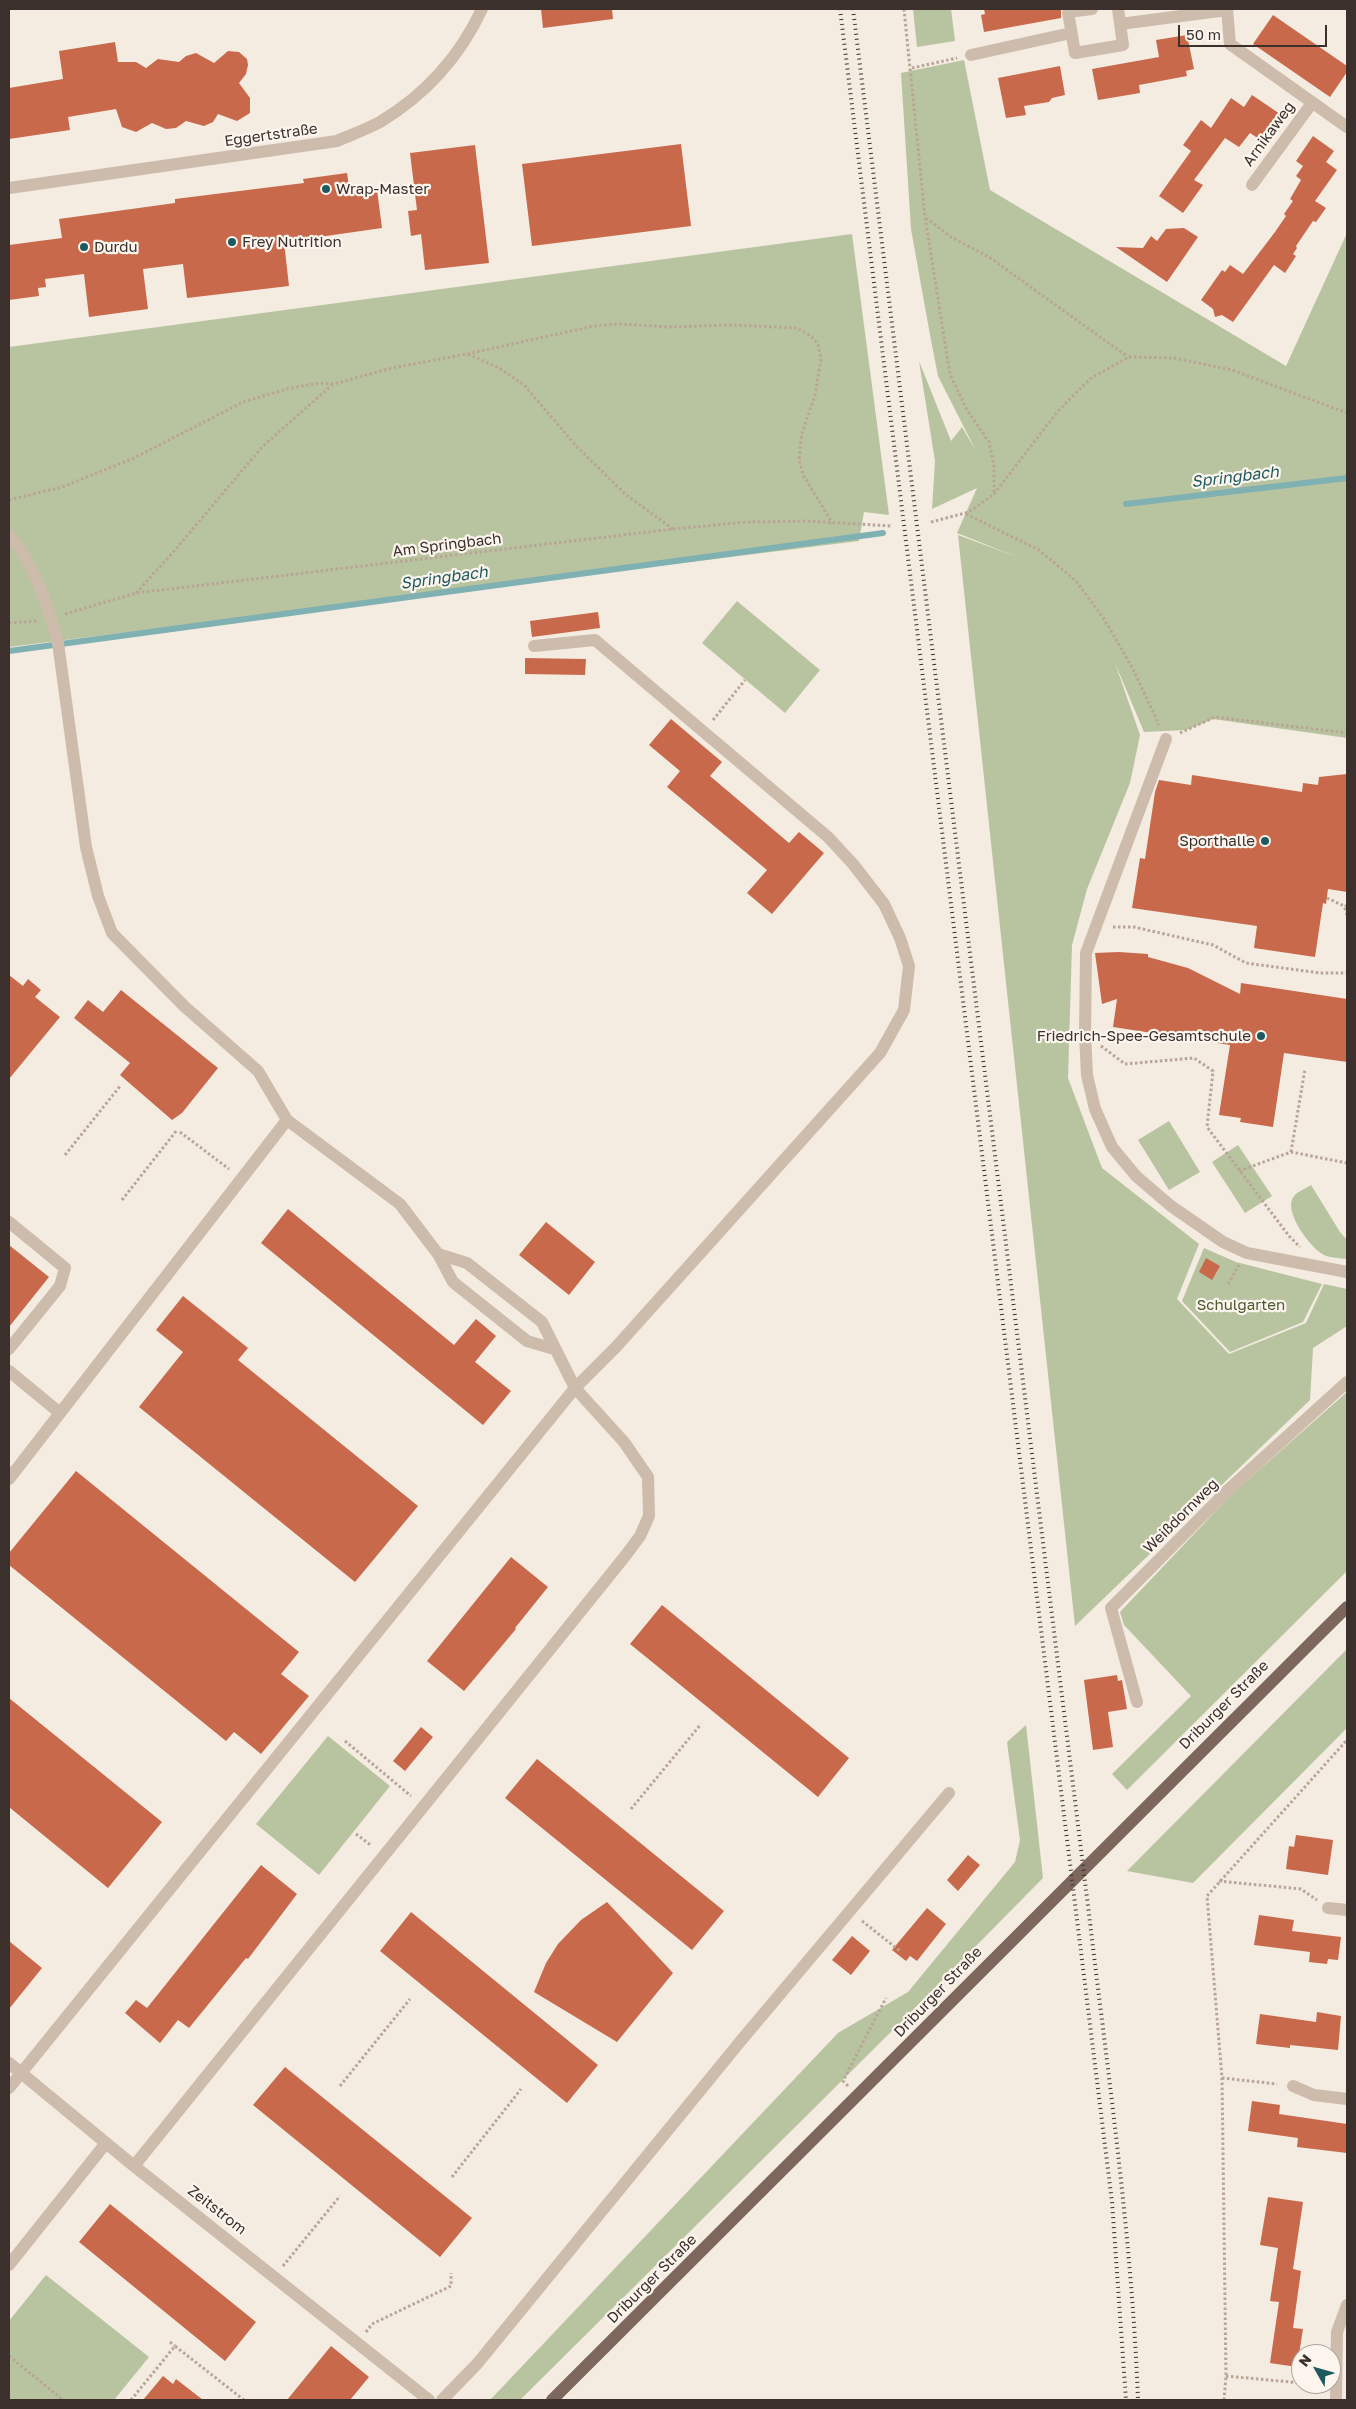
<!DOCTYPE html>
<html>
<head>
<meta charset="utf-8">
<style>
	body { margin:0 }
	#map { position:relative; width:1356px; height:2409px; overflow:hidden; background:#f4ebe1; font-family:"Golos Text",sans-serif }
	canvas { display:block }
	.frame { position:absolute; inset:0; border:10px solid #3b302b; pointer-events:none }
	.north { position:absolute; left:1291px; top:2344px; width:50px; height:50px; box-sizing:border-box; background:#fbf5ee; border:1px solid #aea6a0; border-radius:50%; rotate:308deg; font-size:14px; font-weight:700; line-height:20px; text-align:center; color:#3b302b }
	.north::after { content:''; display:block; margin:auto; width:18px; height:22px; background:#1f5a5e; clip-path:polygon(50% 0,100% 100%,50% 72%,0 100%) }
	.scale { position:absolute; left:1178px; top:25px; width:149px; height:22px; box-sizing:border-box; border:2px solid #3b302b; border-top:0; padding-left:6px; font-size:15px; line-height:18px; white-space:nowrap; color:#3b302b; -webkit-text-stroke:4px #fbf5ee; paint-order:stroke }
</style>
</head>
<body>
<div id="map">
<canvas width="1356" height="2409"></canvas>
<div class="frame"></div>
<div class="north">N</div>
<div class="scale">50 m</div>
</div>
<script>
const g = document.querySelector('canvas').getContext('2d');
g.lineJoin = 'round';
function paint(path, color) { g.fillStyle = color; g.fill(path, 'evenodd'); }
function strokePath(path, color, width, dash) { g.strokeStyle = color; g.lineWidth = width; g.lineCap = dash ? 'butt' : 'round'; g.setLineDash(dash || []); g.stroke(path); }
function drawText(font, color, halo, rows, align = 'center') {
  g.font = font + ' "Golos Text",sans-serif'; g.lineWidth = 4.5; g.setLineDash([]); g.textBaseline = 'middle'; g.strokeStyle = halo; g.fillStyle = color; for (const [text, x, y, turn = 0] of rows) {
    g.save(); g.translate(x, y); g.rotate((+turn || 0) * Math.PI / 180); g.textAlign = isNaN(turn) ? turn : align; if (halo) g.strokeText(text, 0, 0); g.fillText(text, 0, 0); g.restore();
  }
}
const green = new Path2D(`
	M913,9H951L955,41L917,47Z
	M964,60L990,190L1286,366L1347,233V738L1213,719L1186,730L1144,732L1115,663L1140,735L1130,783L1087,889L1072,945L1068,1078L1102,1168L1199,1244L1177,1299L1229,1354L1306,1323L1324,1284L1347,1289V1326L1313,1348L1310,1400L1075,1626L958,535L1017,557L957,533L977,488L932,509L935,461L919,361L951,441L962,427L976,451L938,376L930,335L911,229L901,73Z
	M852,234L889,515L864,512L859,541L9,647V347Z
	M737,601L820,670L785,713L702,643Z
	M1169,1121L1200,1172L1169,1190L1138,1140Z
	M1238,1145L1272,1196L1245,1213L1212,1162Z
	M1311,1185L1340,1232L1347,1240V1259C1340,1258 1330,1258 1324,1255C1310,1248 1282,1210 1294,1196C1297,1192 1306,1188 1311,1185Z
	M1204,1248L1236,1262L1322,1284L1303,1322L1230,1352L1182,1301Z
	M1347,1392V1571L1127,1790L1112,1774L1191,1696L1124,1625L1120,1612L1232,1494Z
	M1347,1649V1728L1193,1883L1127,1871Z
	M1026,1725L1043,1878L904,2019L520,2400H490L838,2033L908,1992L1015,1862L1020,1840L1007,1742Z
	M328,1736L390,1786L319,1875L256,1824Z
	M46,2275L149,2357L114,2400H9V2321Z`);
const stream = new Path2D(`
	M1126,504L1347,478
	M9,651L883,533`);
const building = new Path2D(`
	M541,9H612L613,19L543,28Z
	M984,9H1061V18L984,32L981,15L985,14Z
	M1273,15L1347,66V72L1330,97L1253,44Z
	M1187,35L1194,69L1186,71L1187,76L1139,85L1140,93L1098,100L1092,69L1159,57L1156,40Z
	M115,42L118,62H136L146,68L158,59L179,62L186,56L196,53L214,63L228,51L239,52L247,59L248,65L246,74L239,83L250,98V113L237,121L218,114L213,122L204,126L186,121L176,128L166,129L152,123L136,132L122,127L116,109L68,117L70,130L9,139V88L63,79L59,51Z
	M1060,66L1065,95L1052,98L1049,102L1024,106L1026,115L1006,118L998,78Z
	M1252,95L1280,114L1276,120L1277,127L1272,133H1267L1262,141L1250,133L1239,147L1225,138L1194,180L1203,185L1183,213L1159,196L1191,151L1183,145L1201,120L1211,128L1231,98L1244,107Z
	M1313,136L1334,151L1326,162L1337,170L1315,201L1326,208L1316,222L1313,221L1296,246L1297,248L1293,254L1296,256L1285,273L1274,265L1233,322L1222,315L1215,317L1213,309L1201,300L1222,270L1225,272L1230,265L1243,274L1275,232L1286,216L1284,214L1293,201L1290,199L1301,180L1296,176L1303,166L1296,161Z
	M681,144L691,226L532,246L522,164Z
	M475,145L489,263L425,270L421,234L411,236L408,211L417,210L410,153Z
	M347,173L350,193L377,190L382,228L284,242L289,286L187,298L183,264L143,269L148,309L89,317L84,274L45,279L46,287L38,288L39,296L9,300V245L62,238L59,219L175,203V199L304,183L303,179Z
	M1184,228L1198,237L1167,282L1116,247L1143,248L1151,236L1157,241L1166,229Z
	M598,612L600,628L532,637L530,621Z
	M525,658L586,659L585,675L525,674Z
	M671,719L722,762L710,776L789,843L799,832L824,853L772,914L747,893L767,870L667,787L680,771L649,745Z
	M1347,774V892L1328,889L1326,904L1323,903L1315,957L1254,948L1257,926L1132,908L1140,858L1145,859L1155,792L1159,780L1191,785L1192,775L1302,792L1303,783L1318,785L1319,777Z
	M1119,952L1148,954V957L1188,968L1240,994L1241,983L1347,999V1062L1284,1053L1273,1127L1240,1122L1241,1118L1219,1115L1230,1045L1113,1027L1117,999L1102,1004L1095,953Z
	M9,975L23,986L28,979L41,990L35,997L60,1017L9,1079Z
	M121,990L218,1068L182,1113L172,1120L120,1075L130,1063L74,1018L88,1000L103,1012Z
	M288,1209L454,1345L476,1319L496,1336L475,1362L511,1391L483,1425L261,1243Z
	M546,1222L595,1262L569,1295L519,1255Z
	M9,1245L49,1277L9,1327Z
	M1206,1258L1220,1266L1212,1280L1199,1272Z
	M183,1296L248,1348L238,1360L418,1506L355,1582L139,1407L183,1352L156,1330Z
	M76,1471L299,1652L281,1674L309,1696L261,1754L234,1732L226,1741L9,1565V1553Z
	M511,1557L548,1587L515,1628L516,1629L464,1691L427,1661Z
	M662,1605L849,1758L818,1797L630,1644Z
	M1117,1675L1118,1681L1122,1680L1127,1709L1108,1712L1113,1747L1093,1750L1084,1680Z
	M9,1698L162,1822L108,1888L9,1807Z
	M421,1727L433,1737L405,1771L393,1761Z
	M537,1759L724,1911L692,1950L505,1798Z
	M1296,1835L1333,1840L1328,1875L1286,1869L1289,1846L1294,1847Z
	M968,1855L980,1865L958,1891L947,1880Z
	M261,1865L297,1894L248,1959L246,1958L189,2028L178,2020L160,2043L125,2013L136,2000L147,2008Z
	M607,1902L673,1973L617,2042L534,1992L546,1963L558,1944L581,1920Z
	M927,1908L946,1924L917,1961L910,1956L906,1961L892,1950Z
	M411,1912L598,2065L567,2103L380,1951Z
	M1259,1915L1294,1920L1292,1931L1341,1937L1338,1960L1328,1959L1327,1964L1309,1962L1310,1952L1254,1945Z
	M852,1936L870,1951L851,1975L832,1960Z
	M9,1941L42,1968L9,2009Z
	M1317,2012L1341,2016L1338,2050L1290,2045V2048L1256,2044L1260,2014L1316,2022Z
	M285,2067L472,2218L440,2257L253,2105Z
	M1252,2101L1280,2105L1279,2114L1347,2124V2153L1297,2147L1298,2138L1248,2131Z
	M1268,2197L1303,2202L1293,2269L1301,2271L1293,2328L1303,2329L1297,2367L1270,2363L1279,2302L1270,2301L1278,2248L1260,2245Z
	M110,2204L256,2322L225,2361L79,2242Z
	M331,2346L369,2377L350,2400H287Z
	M163,2376L173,2384L176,2379L203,2400H143Z`);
const path = new Path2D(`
	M904,9L925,217L950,374L967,410L989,442L994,466V494
	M912,68L957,58
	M926,218L951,237L989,257L1128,357
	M468,354L499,368L524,385L578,448L625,494L673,529
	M9,500L62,487L134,458L243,402L287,389L319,383L334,384L392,368L467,354L594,326L619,324L670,327L733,325L797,328L811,336L818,344L821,359L815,395L802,433L799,459L803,475L833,524
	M966,514L1039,550L1076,581L1104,619L1133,669L1159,725
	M931,522L969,512L994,494L1058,411L1091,378L1129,357L1174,358L1232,370L1347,413
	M136,593L175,550L262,447L333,384
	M65,614L136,593L673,529L747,522L806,521L892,526
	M9,623L37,621
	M713,720L745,680
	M1180,733L1215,717L1347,733
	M1327,898L1344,906
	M1347,906H1344L1347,915
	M1113,927H1134L1213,945L1246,963L1320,973H1347
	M1101,1046L1125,1064L1194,1058L1213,1071L1207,1127L1289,1236L1300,1247
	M180,1132L229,1169
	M1291,1152L1305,1069
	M65,1155L121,1085
	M1239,1171L1291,1152L1347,1163
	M122,1200L177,1130
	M1228,1284L1239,1265
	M345,1741L411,1796
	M631,1809L701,1724
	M356,1834L372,1846
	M1219,1881L1301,1889L1317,1900
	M862,1921L900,1951
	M1222,2078L1277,2084
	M340,2086L410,1999
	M848,2086L843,2081L886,1998
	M452,2177L521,2089
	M283,2266L340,2196
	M366,2332L372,2324L451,2286V2273
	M170,2342L175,2346
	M9,2356L63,2400
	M1226,2376L1301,2383
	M131,2400L175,2346L244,2400
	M1224,2400L1226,2376L1222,2078L1207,1896L1347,1740`);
const minor = new Path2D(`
	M1092,9L1068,12L1075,53L1123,45L1118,9
	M1227,9L1230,44L1347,127
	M1120,24L1227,10
	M971,55L1071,33
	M1252,185L1312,103
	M9,188L337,141C351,135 367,129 380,122C425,95 460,56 482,9
	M9,534C34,564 48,606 58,643L86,847L98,896L112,933L184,1006L258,1071L287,1120L9,1479
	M1166,739L1086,953L1085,1034L1087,1075L1095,1109L1112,1147L1136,1176L1171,1206L1223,1242L1247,1253L1347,1272
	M9,1222L65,1268L60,1286L9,1349
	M438,1254L453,1282L527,1341L554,1349
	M9,1371L60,1413
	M1137,1702L1111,1608L1228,1490L1347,1382
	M1328,1908L1347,1910
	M9,2063L134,2166L429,2400
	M1293,2086L1314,2095L1347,2099
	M9,2088L575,1388L616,1347L880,1053L904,1010L909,966L900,938L884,904L853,864L828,837L595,640L534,646
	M134,2166L626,1555L640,1536L649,1516L648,1477L624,1442L575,1388L542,1322L467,1263L438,1254L400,1204L287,1120
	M9,2265L106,2143
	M442,2400L477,2364L739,2043L949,1793
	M1336,2400L1337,2332L1347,2305`);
const major = new Path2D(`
	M552,2400C819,2137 1081,1870 1347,1607`);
const rail = new Path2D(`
	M840,9L1112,2202L1126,2400
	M853,9L1089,1914C1108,2075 1132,2238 1138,2400`);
const markers = [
	[326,189,5,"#1f5a5e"],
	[232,242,5,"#1f5a5e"],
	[84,247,5,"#1f5a5e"],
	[1265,841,5,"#1f5a5e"],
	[1261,1036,5,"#1f5a5e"]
];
const streetNames = [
	["Arnikaweg",1269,134,-54],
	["Eggertstraße",271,135,-8],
	["Am Springbach",447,545,-7],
	["Weißdornweg",1181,1516,-45],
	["Driburger Straße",1224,1705,-45],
	["Driburger Straße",938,1992,-46],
	["Zeitstrom",217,2210,38],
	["Driburger Straße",652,2279,-45]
];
const poiNames = [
	["Wrap-Master",336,189],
	["Frey Nutrition",242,242],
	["Durdu",94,247],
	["Sporthalle",1255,841,"right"],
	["Friedrich-Spee-Gesamtschule",1251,1036,"right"]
];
const parkNames = [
	["Schulgarten",1241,1305]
];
const waterNames = [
	["Springbach",1235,477,-7],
	["Springbach",444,578,-8]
];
paint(green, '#b8c4a0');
strokePath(stream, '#7fb0b2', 6);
paint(building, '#c8694b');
strokePath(path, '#b9a596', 3, [2.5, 2.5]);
strokePath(minor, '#cdbbac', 12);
strokePath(major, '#7d675c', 12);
strokePath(rail, '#3b302b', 4, [1, 4]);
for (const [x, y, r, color] of markers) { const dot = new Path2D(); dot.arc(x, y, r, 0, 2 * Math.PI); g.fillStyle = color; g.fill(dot); strokePath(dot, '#fbf5ee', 2); }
drawText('15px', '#3b302b', '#fbf5ee', streetNames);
drawText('15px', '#3b302b', '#fbf5ee', poiNames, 'left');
drawText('15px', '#4a5a2e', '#fbf5ee', parkNames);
drawText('italic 16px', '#1f5a5e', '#fbf5ee', waterNames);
</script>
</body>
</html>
